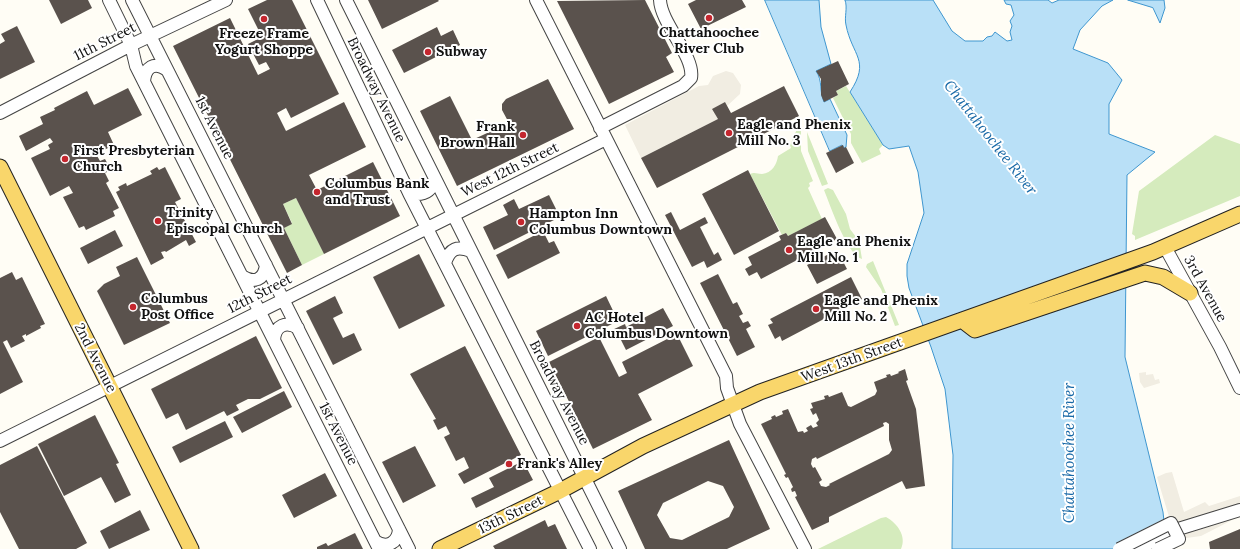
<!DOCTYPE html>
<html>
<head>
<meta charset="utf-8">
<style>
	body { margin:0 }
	canvas { display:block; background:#fffdf5 }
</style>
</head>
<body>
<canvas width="1240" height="549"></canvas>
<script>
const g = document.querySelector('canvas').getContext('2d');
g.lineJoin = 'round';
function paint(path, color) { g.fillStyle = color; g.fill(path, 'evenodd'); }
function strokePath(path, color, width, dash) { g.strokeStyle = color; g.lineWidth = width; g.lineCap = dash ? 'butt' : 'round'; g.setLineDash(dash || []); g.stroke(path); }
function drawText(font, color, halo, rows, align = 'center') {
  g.font = font + ' Lora,serif'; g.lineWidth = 4; g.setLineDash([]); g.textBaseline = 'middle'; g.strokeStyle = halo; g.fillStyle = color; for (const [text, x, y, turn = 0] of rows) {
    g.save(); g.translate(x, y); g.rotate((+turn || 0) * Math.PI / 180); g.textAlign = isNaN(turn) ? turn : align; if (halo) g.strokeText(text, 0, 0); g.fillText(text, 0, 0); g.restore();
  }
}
const green = new Path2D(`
	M846,86L883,145L879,149L881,154L862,163L851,143V134L833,98L838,95L836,91Z
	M801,120V151L813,181L809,183L810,186L808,188L822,219L788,236L786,233L782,235L750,174C755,172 757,174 762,174C772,173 777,164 778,156L791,148L790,145Z
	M807,132L828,184L822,186L808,151Z
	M1215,135L1240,144V196L1135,240V236L1132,234L1139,191Z
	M828,188L833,190L846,214L850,229L859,241L862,259C847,255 830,205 824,190Z
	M296,198L324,254L302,265L284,228L292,223L283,204Z
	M873,261L899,325L895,326L881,289L866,267L867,264Z
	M886,517C897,523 907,536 901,549H818L881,518Z`);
const plaza = new Path2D(`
	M726,71L733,73L741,85L740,94L727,106L725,102L713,109L718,119L641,158L625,125L699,86L708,85L713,76Z
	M1146,372V375L1153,374L1155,380L1159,379L1160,383L1144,388L1140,382L1139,373Z
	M1172,472L1184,512L1205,502L1209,506L1240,496V516L1201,536L1179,539L1170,520L1157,477L1166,473Z`);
const water = new Path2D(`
	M765,0H819L821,27L831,64L816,71C823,81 819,91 824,102L830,99L847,135L846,147L844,148L842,145L830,151Z
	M845,0H933L952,31L965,41H983L987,37L992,36L995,32L1007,41L1012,40L1010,32L1012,26L1010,21L1014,15L1011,5L1006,4L1004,0H1048L1052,3L1059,0H1113L1102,6L1080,30L1073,49L1108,63L1122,80L1109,104V134L1155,152L1127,175L1125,357L1163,512L1167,549H952L953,455L945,389L931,347L909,288L907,276V264L924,213L918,172L909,146L889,149L883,145L850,92C871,60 852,56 846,25C844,17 848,8 845,0Z
	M1128,0H1164L1165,8L1160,23L1153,8Z`);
const building = new Path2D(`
	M49,0H88L92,8L61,24Z
	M267,0H292L339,94L291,118L286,108L277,113L286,131L344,102L366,147L309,175L317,190L373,162L400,216L324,254L296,198L283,204L292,224L284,228L302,265L287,273L173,46L230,18L258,75L270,69L266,62L259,65L248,44L262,37L248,9Z
	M368,0H438L439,1L382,29Z
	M645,0L672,53L666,57L674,72L609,104L557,1Z
	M696,0H742L746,7L701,29L688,4Z
	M17,26L35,62L0,79V44L5,41L1,34Z
	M437,27L441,36L453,30L460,45L404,73L392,50Z
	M838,61L849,84L836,91L838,95L824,102L821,95V79L816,71Z
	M548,79L574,129L457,186L420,111L450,96L472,140L509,123L502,110V104L506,99Z
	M784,86L799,116L657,188L641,158L718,119L712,109L725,102L731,113Z
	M128,88L142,115L108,132L114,145L96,154L100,161L105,159L111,170L105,173L109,181L106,183L119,208L113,211L115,216L86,230L84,226L79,228L63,197L73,193L69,186L50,196L31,158L50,149L48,145L53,142L50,138L26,151L19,136L43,124L40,117L55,110L54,108L87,91L94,105Z
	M843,145L844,148L846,147L854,163L836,173L826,153Z
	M157,167L159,170L165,167L181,199L175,202L196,242L189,246L186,240L166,252L165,251L161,252L164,258L151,265L116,192L120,190L118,187L126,183L127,186L152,174L150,171Z
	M748,170L779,231L734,255L702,194Z
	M549,195L560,217L494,250L483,227L508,215L503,205L514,199L519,209Z
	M671,212L680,230L705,217L708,223L700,227L714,255L718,252L722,260L707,268L704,261L692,267L665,215Z
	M825,217L837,239L761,279L757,272L749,276L745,269L752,265L748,257L781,240L779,236L786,233L788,236Z
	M115,230L123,246L88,264L80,248Z
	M543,231L549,243L554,241L560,253L508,279L496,255Z
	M837,250L847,269L817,284L807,265Z
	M419,254L445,306L399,329L373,277Z
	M137,257L170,323L124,345L97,291L104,284L120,276L116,267Z
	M12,272L16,280L22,277L45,324L40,326L41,328L26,336V334L22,336L25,341L11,348L7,340L3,342L23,382L0,394V278Z
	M718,274L733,304L737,302L743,314L739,316L743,323L748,321L751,326L746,329L755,347L737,356L700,283Z
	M851,277L862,299L782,341L780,336L775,339L768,325L773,323L770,319Z
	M335,296L343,313L333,318L343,338L354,333L362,350L333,365L306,311Z
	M606,296L618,321L548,356L536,331Z
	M663,308L673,326L626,350L618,334L615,336L612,330L625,324L626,327Z
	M677,334L693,366L638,394L652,420L593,449L549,362L599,337L619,377L627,373L622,362Z
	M256,336L282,388L260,399H248L236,405L239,410L227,416L224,411L186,430L178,413L166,419L151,389Z
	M465,346L521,455L464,484L458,474L469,468L464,457L456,461L444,437L450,434L446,426L438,430L433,420L436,419L410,374Z
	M905,369L908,380L906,381L916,409L925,486L906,489L902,481L829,517V522L812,530L795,497L797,496L795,491L792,492L791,489L793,487L788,477L786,478L784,475L786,474L761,424L772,419L771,417L775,415L776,417L783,414L782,411L788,409L798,432L803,431L804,433L808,431L806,428L811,425L813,428L818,426L816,423L819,420L816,413L813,415L810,409L813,408L811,403L825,399L824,396L828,395L829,397L842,392L848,406L851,407L875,395L877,391L874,382L887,377L886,375L890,374L891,376L899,373L898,372ZM886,422L889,424V440L892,450L889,454L829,484L830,485L826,487L821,486L819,482L822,480L815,467L813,468L811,464L812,459L816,457L817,459L884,426L883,423Z
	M284,391L292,407L242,433L233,417Z
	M95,415L119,463L116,464L131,495L115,503L101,477L64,496L38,444Z
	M225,421L233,437L180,463L172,447Z
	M729,440L770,529L727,549H645L618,491ZM708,481L723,486L734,507L729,517L682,540L670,538L657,515L663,503Z
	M37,446L87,543L76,549H19L0,512V465Z
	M415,446L436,486L403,503L382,462Z
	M523,461L533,480L476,508L471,498L494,487L489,478Z
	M325,473L337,496L294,518L282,495Z
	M140,510L150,530L109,549L100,531Z
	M545,520L548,527L555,524L567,549H495L493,546Z
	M1240,529V549H1210L1209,542Z
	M355,533L363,549H317V547L326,543L328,546Z`);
const minor = new Path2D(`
	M109,0L131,45L136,66L379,549
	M132,0L409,549
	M317,0L409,193L590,549
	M346,0L620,549
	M536,0L726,376L727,388L740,424L805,549
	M144,82C145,67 154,61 167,70
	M0,113L131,45L226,0
	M600,128L683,86L691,78C695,56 661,24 660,0
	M409,193C423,196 431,193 435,179
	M1165,247L1220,347L1240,388
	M445,263C450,248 457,246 471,251
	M242,276C254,284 264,280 266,265
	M274,340C275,325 286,321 298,328
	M0,441L606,139
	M375,541C387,549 398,543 399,529
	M1138,549L1175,530L1240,510`);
const major = new Path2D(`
	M0,167L191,549
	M962,320L975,330L1145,273L1163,277L1190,293
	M440,549L560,491L643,446L760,392L1153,252L1240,214`);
const minorBridge = new Path2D(`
	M1119,549L1171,523L1179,539L1158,549`);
const markers = [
	[709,18,4,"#c4262e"],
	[264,19,4,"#c4262e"],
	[428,52,4,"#c4262e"],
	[729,133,4,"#c4262e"],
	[523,135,4,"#c4262e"],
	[65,159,4,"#c4262e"],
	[317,192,4,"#c4262e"],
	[158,221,4,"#c4262e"],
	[521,222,4,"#c4262e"],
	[789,250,4,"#c4262e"],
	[133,307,4,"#c4262e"],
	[816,309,4,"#c4262e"],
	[577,326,4,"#c4262e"],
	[509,464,4,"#c4262e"]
];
const poiNames = [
	["Chattahoochee",709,33,"center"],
	["River Club",709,49,"center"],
	["Freeze Frame",264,34,"center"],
	["Yogurt Shoppe",264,50,"center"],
	["Subway",436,52],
	["Eagle and Phenix",737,125],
	["Mill No. 3",737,141],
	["Frank",515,127,"right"],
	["Brown Hall",515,143,"right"],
	["First Presbyterian",73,151],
	["Church",73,167],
	["Columbus Bank",325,184],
	["and Trust",325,200],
	["Trinity",166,213],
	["Episcopal Church",166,229],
	["Hampton Inn",529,214],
	["Columbus Downtown",529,230],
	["Eagle and Phenix",797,242],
	["Mill No. 1",797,258],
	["Columbus",141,299],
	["Post Office",141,315],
	["Eagle and Phenix",824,301],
	["Mill No. 2",824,317],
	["AC Hotel",585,318],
	["Columbus Downtown",585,334],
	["Frank's Alley",517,464]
];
const streetNames = [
	["11th Street",105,42,-27],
	["Broadway Avenue",376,90,64],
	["1st Avenue",214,128,63],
	["West 12th Street",510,170,-26],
	["3rd Avenue",1205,289,61],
	["12th Street",260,294,-27],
	["2nd Avenue",95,358,63],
	["West 13th Street",852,360,-20],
	["Broadway Avenue",559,393,63],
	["1st Avenue",338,434,63],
	["13th Street",511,515,-26]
];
const waterNames = [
	["Chattahoochee River",990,138,52],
	["Chattahoochee River",1070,453,-90]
];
paint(green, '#d5ebbd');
paint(plaza, '#f1ede2');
paint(water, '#b9e0f7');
strokePath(water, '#3f96cf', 1);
paint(building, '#5a524d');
strokePath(minor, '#444', 14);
strokePath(major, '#222', 17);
strokePath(minor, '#fff', 12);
strokePath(major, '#f9d66b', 15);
strokePath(minorBridge, '#444', 14, []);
strokePath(minorBridge, '#fff', 12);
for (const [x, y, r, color] of markers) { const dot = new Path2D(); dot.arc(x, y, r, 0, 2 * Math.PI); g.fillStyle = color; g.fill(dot); strokePath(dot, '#fff', 1.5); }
drawText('bold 14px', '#111', '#fff', poiNames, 'left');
drawText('14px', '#111', '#fff', streetNames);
drawText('italic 15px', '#1768a6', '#fff', waterNames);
</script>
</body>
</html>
